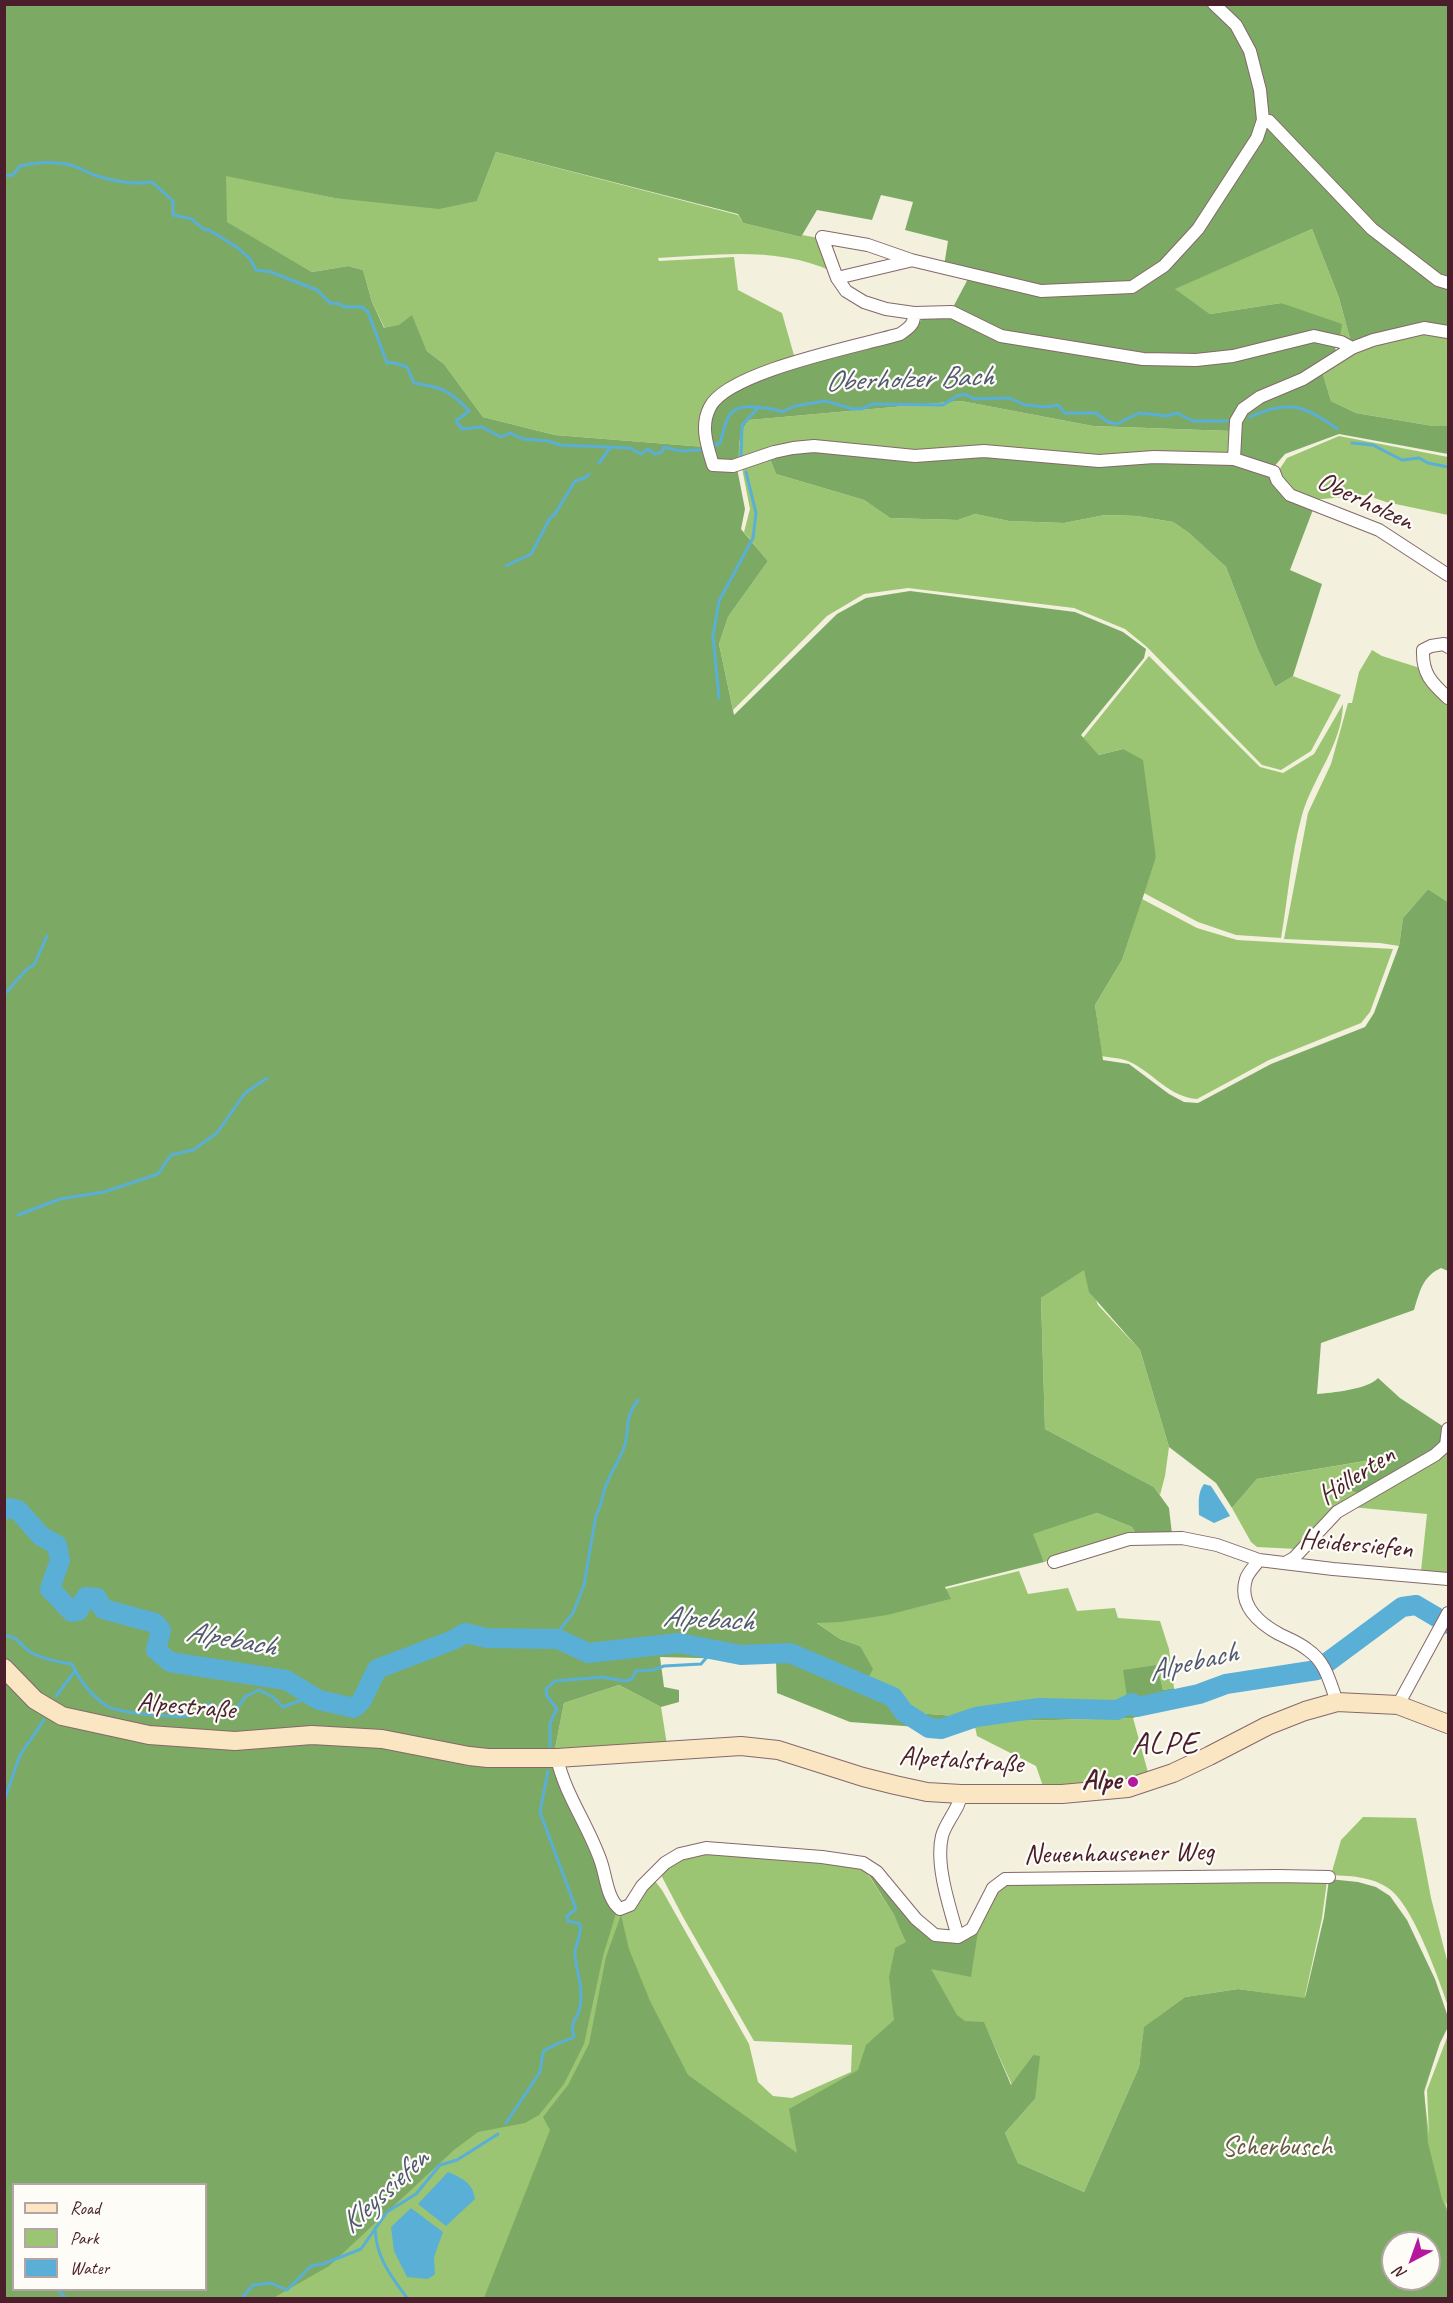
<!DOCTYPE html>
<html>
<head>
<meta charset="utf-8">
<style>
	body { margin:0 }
	#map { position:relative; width:1453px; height:2303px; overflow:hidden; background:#f3f0de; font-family:Caveat,sans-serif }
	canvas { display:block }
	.frame { position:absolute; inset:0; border:6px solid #4a1f2b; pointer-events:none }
	.legend { position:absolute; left:12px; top:2183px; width:195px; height:108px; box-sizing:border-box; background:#fdfcf7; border:2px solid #b5a4a5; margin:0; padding:8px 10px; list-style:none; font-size:18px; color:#4a1f2b }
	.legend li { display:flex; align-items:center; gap:12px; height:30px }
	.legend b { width:30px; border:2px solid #b5a4a5 }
	.north { position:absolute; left:1381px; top:2231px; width:60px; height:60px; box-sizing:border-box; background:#fdfcf7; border:2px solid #b5a4a5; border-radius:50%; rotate:221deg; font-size:16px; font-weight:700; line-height:24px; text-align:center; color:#4a1f2b }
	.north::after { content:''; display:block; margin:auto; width:21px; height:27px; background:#b5179e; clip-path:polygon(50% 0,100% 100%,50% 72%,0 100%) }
</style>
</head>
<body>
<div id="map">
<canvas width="1453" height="2303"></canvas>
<div class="frame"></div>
<ul class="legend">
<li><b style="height:8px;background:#fbe6c3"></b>Road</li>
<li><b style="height:16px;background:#9bc572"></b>Park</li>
<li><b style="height:16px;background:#5aafd7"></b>Water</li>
</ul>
<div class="north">N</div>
</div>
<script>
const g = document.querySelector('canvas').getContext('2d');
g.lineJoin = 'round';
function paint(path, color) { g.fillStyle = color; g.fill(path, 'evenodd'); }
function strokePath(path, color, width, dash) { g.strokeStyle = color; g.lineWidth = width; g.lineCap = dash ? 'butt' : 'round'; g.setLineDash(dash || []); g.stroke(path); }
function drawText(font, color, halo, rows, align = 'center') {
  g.font = font + ' Caveat,sans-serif'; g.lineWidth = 4.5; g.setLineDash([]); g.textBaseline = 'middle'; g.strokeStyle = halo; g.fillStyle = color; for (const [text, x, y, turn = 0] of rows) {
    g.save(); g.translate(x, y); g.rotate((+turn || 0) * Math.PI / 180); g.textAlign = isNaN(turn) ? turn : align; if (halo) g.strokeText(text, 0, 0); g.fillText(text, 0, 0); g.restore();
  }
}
const green = new Path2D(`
	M496,152L738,215L743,223L801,237L802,235L819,238L833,272C779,246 716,255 658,258L659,261L734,257L738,290L782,313L795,359L705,447L555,435L483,417L444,364L427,351L412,316L399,326L385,329L372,302L363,270L348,266L312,272L226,222V175L334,198L477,201Z
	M1312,229L1339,298L1352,346L1281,303L1210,314L1174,289Z
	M1426,332L1448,336V426H1433L1356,413L1331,401L1322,371L1354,349Z
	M961,401L1093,426L1231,431L1229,454L1099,459L915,454L838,446L739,462C739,446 738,433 749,420Z
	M1339,436L1448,457V515L1386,502L1366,495L1312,500L1291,491L1277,473L1287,458Z
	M769,456L776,474L864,500L890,518L958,520L975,514L1009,521L1064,523L1105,515L1137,516L1173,522L1189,533L1226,567L1258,650L1275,687L1293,676L1341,695L1311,751L1281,770L1262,765L1147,647L1125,629L1074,608L908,588L864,594L827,616L733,710L719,644L728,617L768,561L744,532L750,509L742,468Z
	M1372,650L1382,656L1420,668L1448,703V902L1428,889L1403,918L1399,946L1380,943L1284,939L1308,813L1331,764L1348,703H1352L1359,672Z
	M1149,656L1260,767L1283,773L1314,754L1343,704C1342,745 1313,777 1302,815C1291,855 1288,898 1281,938L1236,935L1198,922L1144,893L1156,858L1123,749L1099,755L1083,738Z
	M1142,899L1197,928L1237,940L1393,949L1370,1012L1361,1023L1269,1060L1197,1099C1169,1097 1155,1074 1130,1062C1123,1058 1111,1058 1102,1056L1095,1005L1122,960Z
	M1084,1269L1098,1305L1140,1350L1169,1447L1165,1476L1160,1495L1154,1487L1045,1429L1041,1298Z
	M1448,1443V1575L1421,1571L1427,1514L1351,1507Z
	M1372,1460L1348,1489L1361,1495L1297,1549L1257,1547L1251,1542L1232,1508L1257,1479Z
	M1097,1513L1132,1527L1136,1534L1044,1562L1032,1534Z
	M1019,1571L1028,1594L1068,1588L1077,1611L1115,1608L1118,1618L1160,1621L1169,1649L1174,1688L1163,1690L1157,1665L1130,1710L1048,1706L955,1716L916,1713L867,1680L860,1646L840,1639L816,1622C862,1622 906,1610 950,1599L945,1589Z
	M619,1685L661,1707L667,1745L554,1754L564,1703Z
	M1133,1718L1149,1776L1044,1789L1036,1766L977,1736L974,1722Z
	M1363,1817L1416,1818L1431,1898L1448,1964V2006C1438,1977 1415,1912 1393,1892C1377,1877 1352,1876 1331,1875L1341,1840Z
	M705,1851L862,1865L894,1915L900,1927L933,1943L975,1932L1002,1885L1327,1881L1322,1918L1305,1996L1312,1995L1446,2022L1424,2093L1429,2135L1427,2090L1448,2035V2207L1445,2201L1448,2212V2298H49L160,2290H206L610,1900L633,1905L644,1887L655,1881L662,1890L749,2044L758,2082L773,2096L792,2098L851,2072L852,2045L754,2041L683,1917L661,1875L666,1865ZM1238,1989L1288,1996L1154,2020L1185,1997ZM984,2023L1012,2085L1033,2055L1035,2099L1005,2133L1018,2163L1084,2192L1139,2067L1144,2030L1152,2041L1098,2204L1000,2159ZM1393,2243H1429V2279H1393Z`);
const forest = new Path2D(`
	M5,5H1448V330L1352,346L1339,298L1312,229L1175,289L1210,314L1281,303L1342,324L1340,338L1335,343L1336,355L1313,370L1259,395L1231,431L1093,426L961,401L749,420C738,433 739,446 739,462L714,463C710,445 704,427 712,409C727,375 874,342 913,331L925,315L951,311L970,275L944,266L948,241L905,230L913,202L881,195L872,220L817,210L801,237L743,223L738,214L496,152L477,201L439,209L334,198L226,176L227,222L312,272L348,266L363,270L372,302L384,328L399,325L412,315L427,351L444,364L483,417L555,435L705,447L711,466L737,468L745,509L741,529L768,561L728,617L719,644L734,715L837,614L866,598L910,591L1075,612L1123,632L1146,649L1144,658L1081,735L1099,755L1123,749L1143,760L1156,858L1122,960L1095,1005L1103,1060L1129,1064L1169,1094L1184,1102L1198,1103L1271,1064L1365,1027L1374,1013L1399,946L1403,918L1428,889L1448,902V1271L1441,1268C1422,1277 1420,1291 1414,1310L1321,1343L1317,1394C1331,1393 1369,1389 1378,1378L1400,1398L1447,1429L1444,1444L1361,1495L1348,1489L1371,1460L1257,1479L1232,1508L1216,1483L1169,1447L1140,1350L1089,1292L1084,1270L1041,1298L1045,1429L1154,1487L1169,1508L1172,1534H1136L1132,1527L1097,1513L1033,1534L1044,1562L945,1587L951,1599L887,1615L841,1622L817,1623L840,1639L860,1646L873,1669L867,1680L916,1713L955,1716L1048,1706L1129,1710L1123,1670L1157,1665L1163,1690L1174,1688L1175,1704L1133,1718L974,1722L965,1727L931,1728L850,1722L777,1693L776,1660L660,1657L664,1687L679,1690V1702L661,1707L619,1685L564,1703L554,1754L148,1732L64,1714L5,1663Z
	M1322,371L1331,401L1356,413L1433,426H1448V454L1339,434L1285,454L1272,469L1236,457L1238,423L1246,410Z
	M793,450L984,453L1234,461L1272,473L1314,507L1290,570L1322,584L1293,676L1275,687L1258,650L1226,567L1189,533L1173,522L1137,516L1105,515L1064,523L1009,521L975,514L958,520L890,518L864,500L776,474L769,456Z
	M4,1675L62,1722L312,1739L554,1764L617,1910L603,1956L584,2044L564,2084L539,2115L525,2123L478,2132L454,2150L329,2266L275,2297L276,2298H5ZM14,2184H206V2290H14Z
	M862,1864L875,1874L913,1921L959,1940L978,1931L971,1977L931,1969L957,2015L965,2021L984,2022L1011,2085L1033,2055L1040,2056L1035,2099L1005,2133L1018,2163L1084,2192L1139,2067L1144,2027L1185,1997L1238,1989L1305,1998L1324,1917L1329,1879L1358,1882L1376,1887L1390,1896L1407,1920L1435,1979L1448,2017V2027L1440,2043L1424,2090L1428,2143L1442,2199L1448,2213V2298H484L550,2130L543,2117L568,2085L589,2044L606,1957L621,1915L629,1949L650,2001L688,2075L797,2153L789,2109L858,2070L866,2045L894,2020L889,1977L895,1948L906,1942L894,1915ZM1393,2243H1429V2279H1393Z`);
const water = new Path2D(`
	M1204,1484L1211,1486C1214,1491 1229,1513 1230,1516L1214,1523L1199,1515C1199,1505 1197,1493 1204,1484Z
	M448,2172C462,2178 473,2183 475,2199L446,2226L418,2204Z
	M411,2208L443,2232L434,2257L435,2274L428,2279L407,2277L394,2251L391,2227Z`);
const stream = new Path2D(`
	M4,176L13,175L20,166C36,162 54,161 71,165C80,168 88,173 97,176C114,181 135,185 152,182L173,201V215L192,219L203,229L209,230L238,248L250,259L256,270L271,272L317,290L330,303L340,304L344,307H362L368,312L387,363H395L407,367L414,383C441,387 450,390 469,411L456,421L462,429L482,427L501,437L510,433L523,439L548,441L560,445L630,448L641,454L648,449L655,454L662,452L664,447L680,451L700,450
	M1250,417C1287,400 1304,404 1337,429
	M1352,443L1373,445L1402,460L1419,458L1428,463L1448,467
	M713,446L720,443C727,420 726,405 754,407C764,408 773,408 782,412L795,406L825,401L853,409H861L873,404L943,405L957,396L965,394L974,399L1009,398L1025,405L1046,407L1058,405L1065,413H1096L1108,422L1117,424L1139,413L1167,416L1177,413L1193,421H1227
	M741,458L742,425L759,407
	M599,463L610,448
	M506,566L531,554L550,518L555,514L575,481L585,478L589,474
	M719,698L713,636L719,601L753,538L756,513L746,472
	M4,995L27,969L34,965L47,936
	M18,1215L60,1199L104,1192L158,1174L171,1155L193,1150L217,1133L245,1093L267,1078
	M4,1222L5,1221
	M4,1505L9,1508
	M4,1635C20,1638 18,1643 29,1651C41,1659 58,1662 72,1664C80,1681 90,1695 107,1706C119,1713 180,1719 193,1715C198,1713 204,1707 208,1704L230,1713L235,1711L246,1696L259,1690L273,1697L283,1707L313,1696
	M558,1639L557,1633L573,1613L584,1585L596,1515C602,1506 601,1498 605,1488C610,1473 620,1460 625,1445C630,1425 624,1419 638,1400
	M56,1696L75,1671
	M550,1751V1723L557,1709L547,1696L546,1689L555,1681L602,1677L625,1681L632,1679L636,1671L653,1670L664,1666L701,1664L713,1650
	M4,1801L20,1755L44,1720
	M506,2123L540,2072L543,2052C552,2044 562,2043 574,2037C569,2018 578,2021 580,2007C584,1985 575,1971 575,1952C576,1942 582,1935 580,1924L568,1921L567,1916L576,1909L540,1812L548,1771
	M375,2228C376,2258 391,2276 407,2298
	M58,2290L66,2298
	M242,2298L253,2285L271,2283L287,2290L311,2266L323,2264L361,2249L387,2212L416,2194L440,2165L457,2160L498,2134`);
const river = new Path2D(`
	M4,1510L9,1508L18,1510L41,1536L57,1545L60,1560L50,1589L72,1612L78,1611L86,1597L97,1598L103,1609L155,1623L161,1630L156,1650L170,1662L286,1680L319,1700L354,1708L362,1700L377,1669L453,1640L465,1633L487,1638L558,1639L588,1653L679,1643L741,1655L790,1653L893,1697L904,1712L929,1728L941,1729L976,1717L1039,1708L1117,1710L1132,1703L1137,1707L1199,1694L1226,1684L1317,1670L1402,1607L1416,1605L1448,1624`);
const minor = new Path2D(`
	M1263,120L1269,121L1372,229L1438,280L1448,283
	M822,237L868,245L911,260L1041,291L1132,287L1164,266L1198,229L1257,138L1263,120L1260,90L1250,51L1236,25L1214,4
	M822,237L837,278L846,291L864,302L886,309L914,313L952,312L1001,336L1143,359L1196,360L1233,356L1314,336L1341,342L1352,348
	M837,278L909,261
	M914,313C915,324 909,328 900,334C860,346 728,371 710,407C700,426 707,445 713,465L733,466L774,452L793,448L814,446L915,456L984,451L1099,461L1154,457L1234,459L1274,472L1277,480L1290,495L1379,530L1448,575
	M1234,459L1236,421L1243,409L1260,397L1303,379L1352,348L1373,340L1424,328L1448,332
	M1448,647L1444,644L1431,646L1423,650C1422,674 1432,683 1448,698
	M1259,1560C1255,1566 1248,1572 1246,1579C1238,1605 1259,1623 1279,1634C1289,1639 1300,1643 1308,1650C1326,1662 1330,1683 1337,1702
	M1054,1562L1129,1539L1182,1538L1217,1545L1259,1560L1333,1569L1448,1579
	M1285,1563L1294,1558L1337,1512L1435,1455L1446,1445L1448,1429
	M1398,1705L1448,1613
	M557,1758C565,1795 589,1826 601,1862C606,1876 607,1899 620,1909L630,1905L642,1886L665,1863L680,1854L706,1848L822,1857L863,1863L877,1872L916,1919L935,1935L958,1937L972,1929L993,1888L1005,1879L1278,1876L1329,1877
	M958,1937C950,1908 935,1865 942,1836C946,1821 960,1808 961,1794`);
const secondary = new Path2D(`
	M4,1668L35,1700L62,1716L149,1735L235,1741L312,1735L382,1739L469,1756L488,1758H557L741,1746L778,1750L863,1777L895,1785L927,1792L961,1794H1062L1128,1788L1173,1773L1209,1756L1267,1726L1305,1711L1337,1702L1398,1705L1448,1724`);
const markers = [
	[1133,1782,6,"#b5179e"]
];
const streetNames = [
	["Oberholzen",1365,502,25],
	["Höllerten",1357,1476,-33],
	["Heidersiefen",1356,1545,5],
	["Alpestraße",186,1707,5],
	["Alpetalstraße",961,1761,4],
	["Neuenhausener Weg",1119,1854,-1]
];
const poiNames = [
	["Alpe",1121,1782]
];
const parkNames = [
	["Scherbusch",1277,2148]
];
const waterNames = [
	["Oberholzer Bach",909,380,-2],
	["Alpebach",708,1620,3],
	["Alpebach",231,1640,10],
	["Alpebach",1193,1663,-13],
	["Kleyssiefen",385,2192,-43]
];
const quarterNames = [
	["ALPE",1165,1745]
];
paint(green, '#9bc572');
paint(forest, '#7caa64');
paint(water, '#5aafd7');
strokePath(stream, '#5aafd7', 3);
strokePath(river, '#5aafd7', 20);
strokePath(minor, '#85686a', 14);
strokePath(secondary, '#85686a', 20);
strokePath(minor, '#fff', 12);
strokePath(secondary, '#fbe6c3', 18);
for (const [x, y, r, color] of markers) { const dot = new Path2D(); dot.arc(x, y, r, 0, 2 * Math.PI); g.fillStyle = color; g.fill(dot); strokePath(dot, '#fdfcf7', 2); }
drawText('28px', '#4a1f2b', '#fdfcf7', streetNames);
drawText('bold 28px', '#4a1f2b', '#fdfcf7', poiNames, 'right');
drawText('28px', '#665944', '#fdfcf7', parkNames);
drawText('italic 30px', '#505970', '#fdfcf7', waterNames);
g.letterSpacing = '1.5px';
drawText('32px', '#4a1f2b', '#fdfcf7', quarterNames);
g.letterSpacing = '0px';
</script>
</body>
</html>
